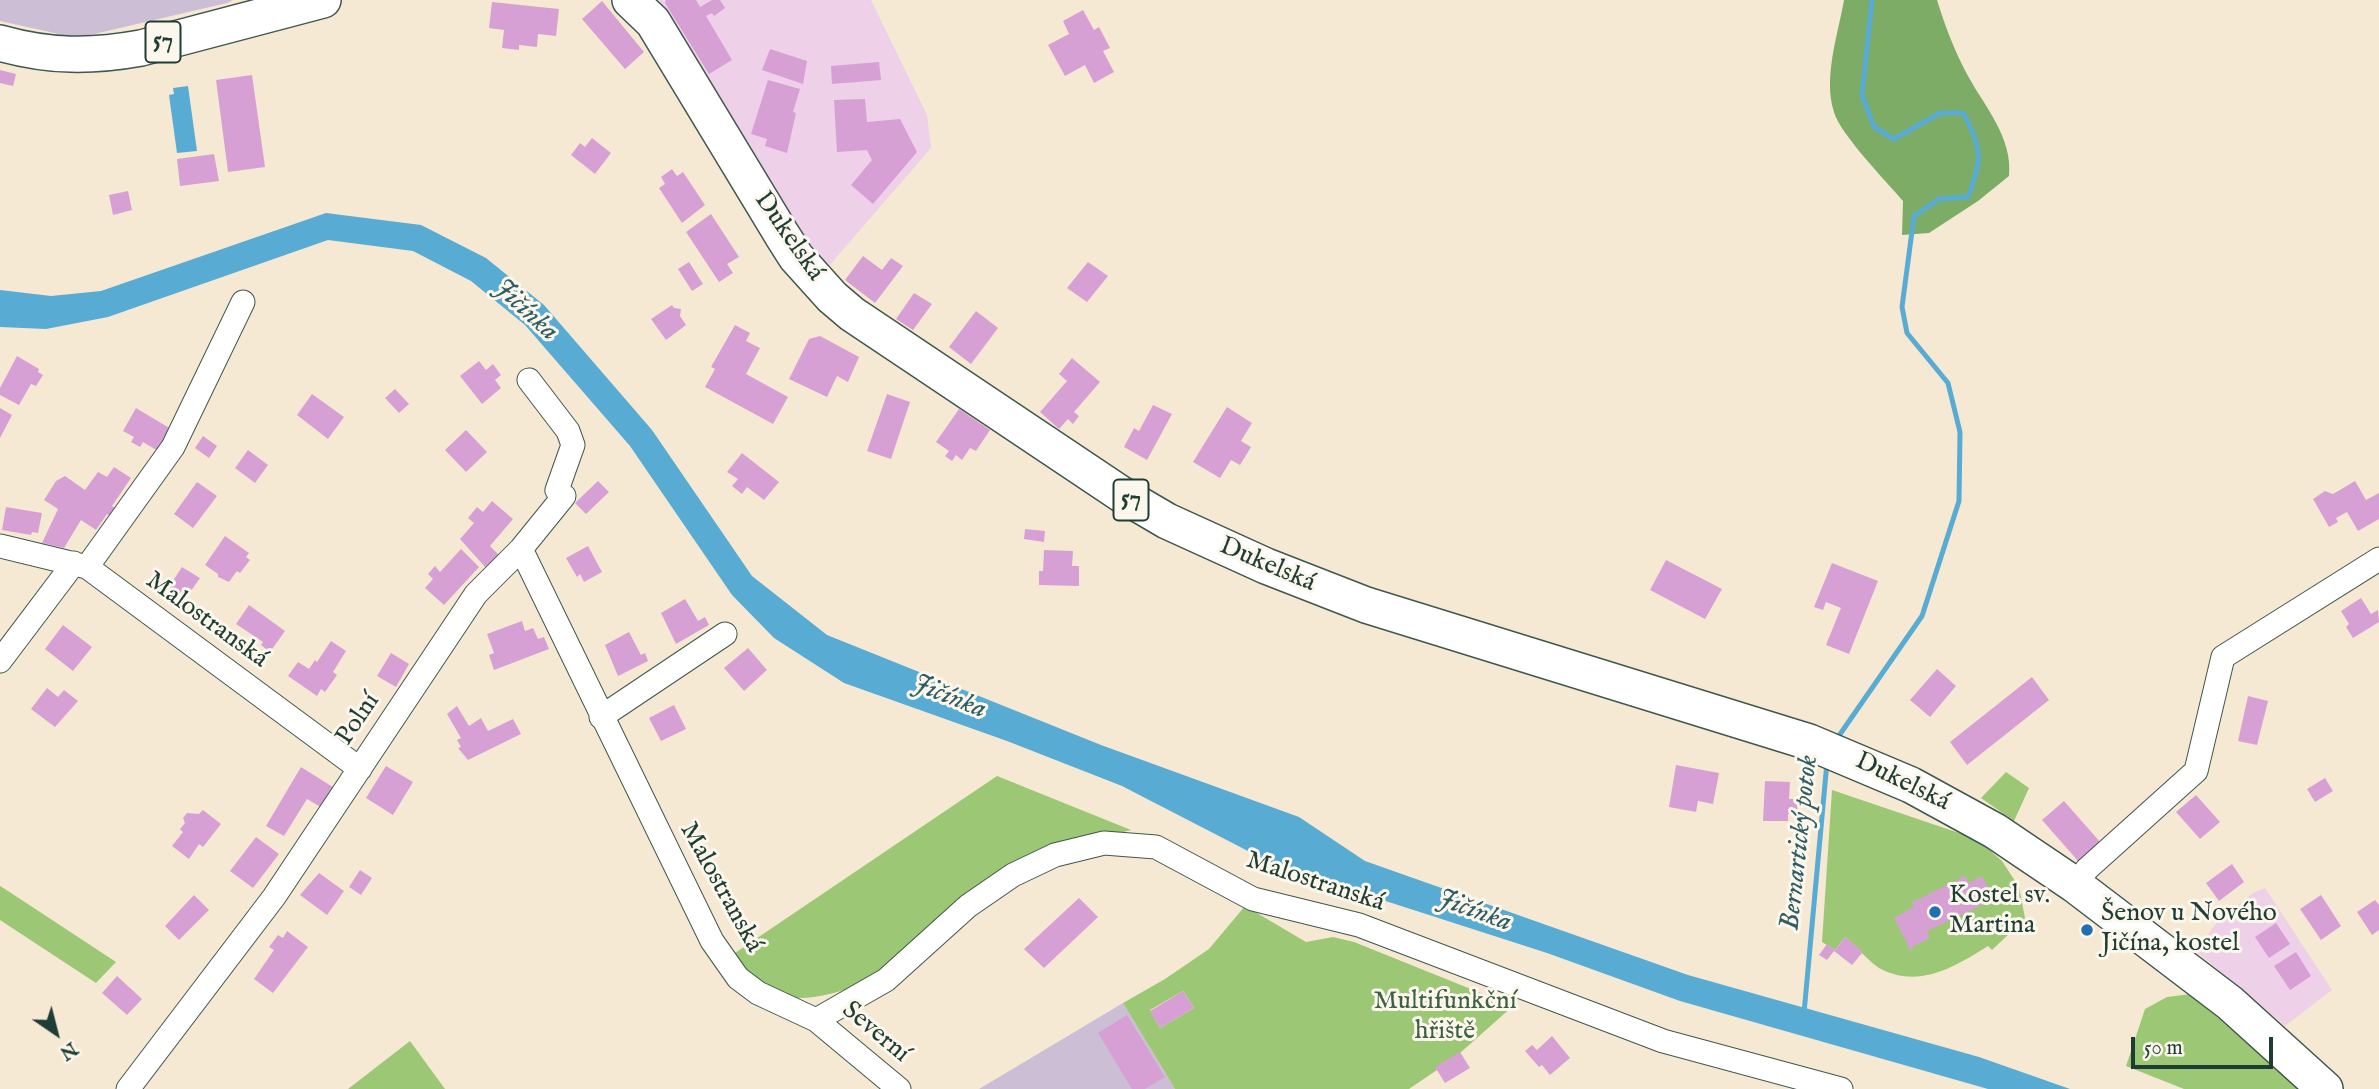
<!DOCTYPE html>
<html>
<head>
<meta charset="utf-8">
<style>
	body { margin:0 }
	#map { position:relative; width:2379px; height:1089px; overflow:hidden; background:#f6e9d3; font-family:"IM FELL English",serif }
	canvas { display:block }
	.north { position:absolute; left:21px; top:998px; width:70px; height:70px; -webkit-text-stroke:5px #fbf7ec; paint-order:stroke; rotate:145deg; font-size:19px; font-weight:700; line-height:28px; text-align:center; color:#1f3d34 }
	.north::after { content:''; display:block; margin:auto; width:24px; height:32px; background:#1f3d34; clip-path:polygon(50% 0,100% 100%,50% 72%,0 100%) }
	.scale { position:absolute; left:2131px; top:1037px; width:142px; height:32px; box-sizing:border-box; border:4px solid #1f3d34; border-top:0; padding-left:9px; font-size:21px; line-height:24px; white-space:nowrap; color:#1f3d34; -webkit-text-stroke:5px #fbf7ec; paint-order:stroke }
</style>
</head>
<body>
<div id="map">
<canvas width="2379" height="1089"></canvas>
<div class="north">N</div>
<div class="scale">50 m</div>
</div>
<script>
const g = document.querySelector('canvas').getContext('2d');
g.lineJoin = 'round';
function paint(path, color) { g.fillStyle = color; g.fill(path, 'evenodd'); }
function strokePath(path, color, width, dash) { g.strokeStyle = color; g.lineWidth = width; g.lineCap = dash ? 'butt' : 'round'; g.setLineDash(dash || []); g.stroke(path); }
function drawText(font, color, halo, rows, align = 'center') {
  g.font = font + ' "IM FELL English",serif'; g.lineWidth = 6; g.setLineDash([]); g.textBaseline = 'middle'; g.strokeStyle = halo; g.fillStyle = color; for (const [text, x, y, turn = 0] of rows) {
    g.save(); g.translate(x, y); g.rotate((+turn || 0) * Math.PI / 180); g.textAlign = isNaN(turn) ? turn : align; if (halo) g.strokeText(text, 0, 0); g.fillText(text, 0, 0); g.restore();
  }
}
const built = new Path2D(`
	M660,0H871L927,115L931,148L828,267L789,214L659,8Z
	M2265,888L2332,990L2285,1026L2196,951L2220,918L2255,892Z`);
const industrial = new Path2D(`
	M0,0H233L227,3L77,38L0,21Z
	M1123,1003L1175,1089H979Z`);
const green = new Path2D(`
	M2006,772L2029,788L2014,821L1981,798Z
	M997,776L1131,830L1053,850L860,985C830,995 792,1007 763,988C751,981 742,965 732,955Z
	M1832,790L1962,834L1987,848L2002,861L2019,887L2025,918L2013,933L2011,932L1992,950L1988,946C1956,966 1920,989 1881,969C1871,964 1856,946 1845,937L1835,950L1822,942Z
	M0,886L8,891L116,962L96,983L0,920Z
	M1245,906L1306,942L1333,937L1354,942L1513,1006L1460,1053L1436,1067L1437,1070L1409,1089H1175L1123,1003L1165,979L1209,949ZM1183,991L1194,1008L1160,1028L1150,1010Z
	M2191,994L2299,1089H2184L2126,1066L2145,1009L2167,997Z
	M410,1041L445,1089H348Z`);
const forest = new Path2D(`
	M1844,0H1937C1945,26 1955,52 1968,76C1985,107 2013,138 2009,176L1978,201L1929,233L1902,235L1903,201C1886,181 1840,134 1834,112C1823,77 1838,35 1844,0Z`);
const water = new Path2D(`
	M188,86L197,151L177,153L169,95L174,94L173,88Z
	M326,213L421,225L486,258L544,305L652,430L752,576L827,635L1101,745L1299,817L1365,861L1688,975L1979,1057L2070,1089H1988L1680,1001L1547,953L1277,866L1122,786L1007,741L844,683L774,638L732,595L630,446L525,325L471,281L413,251L328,240L108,317L46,329L0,327V290L51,296L101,291Z`);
const stream = new Path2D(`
	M1836,740L1922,616L1959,501L1960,432L1948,383L1907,333L1902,307L1914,216L1939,199L1968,197C1982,160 1983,148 1963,113H1940L1894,139L1874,127L1862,95L1872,0
	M1804,1013L1827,762`);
const building = new Path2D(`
	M666,0H696L700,7L712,0H720L725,8L714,16L712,13L706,16L732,60L709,74L665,3Z
	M602,1L644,52L625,69L582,19Z
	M492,2L559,9L556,36L538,34L537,47L519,45V50L502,48L504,30L489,28Z
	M1083,10L1094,30L1099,27L1110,48L1103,51L1114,72L1094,83L1085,65L1065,76L1048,45L1069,34L1063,21Z
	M770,49L807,61L803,84L762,70Z
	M879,62L881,80L832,84L831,66Z
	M0,70L16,74L13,86L0,83Z
	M252,75L265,167L228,172L216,80Z
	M768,80L800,89L793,112L796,113L787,153L765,146L767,139L751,134Z
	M865,99L867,122L900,119L917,152L873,204L851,185L872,160L867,150L837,152L834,100Z
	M592,138L611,153L595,174L571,155L580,143L585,147Z
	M214,154L219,181L180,186L177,159Z
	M672,169L677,176L683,172L705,205L682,223L659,188L665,184L661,177Z
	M128,191L132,210L113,215L109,195Z
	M711,214L739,257L727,264L733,273L719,282L686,232Z
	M863,256L882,270L891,258L903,266L875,303L845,280Z
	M689,262L703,284L692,291L678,269Z
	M1088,262L1108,276L1087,302L1067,288Z
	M914,293L932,304L913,330L896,319Z
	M672,305L674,308L681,309L680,316L686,325L666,340L651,319Z
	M976,311L998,328L971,364L949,347Z
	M735,325L750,333L746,341L760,348L746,374L788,397L773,424L705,387L715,369L711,367Z
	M820,336L859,357L848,382L837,376L827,397L789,379L809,339Z
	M17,356L39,369L38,372L43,375L36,386L31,384L19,405L0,395V388Z
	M1072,358L1100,382L1074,412L1079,416L1073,424L1068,419L1059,429L1040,412L1067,381L1059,374Z
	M479,361L486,370L493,364L501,375L495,380L501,388L482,404L460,376Z
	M395,389L409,404L399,413L385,398Z
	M312,394L344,417L328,439L297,415Z
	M887,394L910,402L891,459L867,451Z
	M1153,405L1172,414L1147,460L1124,447L1134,428L1139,431Z
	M1227,407L1252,423L1241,441L1251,447L1240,465L1231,460L1220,478L1193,462Z
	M0,408L12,415L0,438Z
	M136,408L171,429L158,451L143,442L140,447L131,442L134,437L123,431Z
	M959,409L990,430L976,451L970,448L962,460L956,455L952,461L945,456L949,451L936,442Z
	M466,430L487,452L466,472L445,450Z
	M203,436L217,446L209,458L195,448Z
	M248,450L268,465L255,483L235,468Z
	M742,453L779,482L764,500L747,487L742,494L732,486L738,479L727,472Z
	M114,467L131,478L112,506L118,510L113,517L107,514L96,530L81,520L64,548L42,543L58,509L44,500L56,481L65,476L85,490L98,472L107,477Z
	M598,481L609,492L586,514L575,503Z
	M2355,481L2366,500L2379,493V519L2358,531L2347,512L2336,518L2338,522L2329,527L2313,499L2325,491L2333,494Z
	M197,482L217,496L193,528L174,514Z
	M492,501L513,519L490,546L500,556L486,568L460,539L474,523L468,518L477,507L483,512Z
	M6,507L42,513L38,533L32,532L31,535L2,530Z
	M1025,529L1045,531L1044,542L1024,539Z
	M225,536L249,553L246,557L250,560L240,573L237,571L229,582L218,577V574L205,565Z
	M588,546L602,572L584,582L580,574L577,577L566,558Z
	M461,549L479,567L444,605L425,588L433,579L428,574L435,566L440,572Z
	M1044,550L1073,551L1072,566H1079V586L1039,585V571H1043Z
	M1666,560L1722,589L1705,619L1650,590Z
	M1832,563L1878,581L1849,654L1826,645L1841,608L1826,602L1823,610L1814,607Z
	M182,567L200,578L186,598L169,587Z
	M2361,598L2371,614L2378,610L2379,622L2353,638L2346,627L2349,624L2341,611Z
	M685,599L698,621L705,617L709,625L676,644L661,613Z
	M249,605L285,631L270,652L261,645L263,642L236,624Z
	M522,621L525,631L533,628L538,639L544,637L549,649L494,670L489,655L494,653L487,634Z
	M63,625L92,647L73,671L45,649Z
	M629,632L641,655L645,653L648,661L618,676L605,645Z
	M331,641L346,651L333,672L337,675L325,692L321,689L317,696L288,676L298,662L309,669L315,660L317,662Z
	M748,648L767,670L744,691L724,668Z
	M391,653L409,664L396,687L377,676Z
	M1937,669L1956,686L1930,717L1910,700Z
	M2032,677L2049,700L1967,765L1950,742Z
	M47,688L58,697L64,690L78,701L55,727L31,709Z
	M2248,696L2268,701L2257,745L2238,741Z
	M674,705L686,729L661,741L649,718Z
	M457,706L469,726L481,718L488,731L513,719L521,734L468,760L458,748L461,747L457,740L461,738L447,714Z
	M1676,765L1719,773L1713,804L1698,801L1696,812L1669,807Z
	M386,766L413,782L393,815L366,798Z
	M301,767L336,789L324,809L307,799L284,836L266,826Z
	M2325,778L2333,791L2315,802L2307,789Z
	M1765,781L1790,782L1789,799H1798L1797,814H1788V821H1763Z
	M2196,795L2220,822L2200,839L2176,812Z
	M2064,801L2101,843L2079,862L2042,820Z
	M203,810L221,824L203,847L199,844L189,859L172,846L183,832L180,829L185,823L183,818L187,813L199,814Z
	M256,837L279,854L253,888L230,871Z
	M2232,864L2244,882L2219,901L2206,883Z
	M360,870L372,878L361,895L349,887Z
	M319,873L344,891L327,915L300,895Z
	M1965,876L1969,883L1982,876L1990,892L1984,896L1988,902L1927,931L1930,938L1912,947L1913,950L1911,951L1894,918L1914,907L1911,903Z
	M194,895L209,910L179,940L165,926Z
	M2321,895L2341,926L2321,940L2300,909Z
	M1079,898L1098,917L1044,968L1024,949Z
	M2375,900L2379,905V930L2372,935L2357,912Z
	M2276,923L2290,944L2269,958L2255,937Z
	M287,931L308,947L273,993L254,979L274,950L269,947L278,935L283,938Z
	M1845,937L1863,952L1852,965L1834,951L1827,960L1819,955L1827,944L1835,950Z
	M2296,952L2311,976L2290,990L2274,966Z
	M117,976L142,999L127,1015L102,993Z
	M1183,991L1194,1008L1160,1028L1150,1011Z
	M1127,1015L1165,1077L1145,1089H1132L1098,1033Z
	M1552,1036L1570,1058L1550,1075L1542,1065L1539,1067L1525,1051L1532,1045L1537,1050Z
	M1460,1052L1470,1068L1445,1083L1435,1067Z`);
const street = new Path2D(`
	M0,546L87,567L360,769
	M521,549L712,941L738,978L758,993L816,1020L899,1089
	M87,567L173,447L243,302
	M0,661L74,563
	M601,717L725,634
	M2075,885L2087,869L2196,771L2223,657L2379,559
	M816,1020L886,980L968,906L1013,875L1055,855L1104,843L1156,847L1253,899L1359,925L1663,1041L1841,1089
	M128,1089L274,897L476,594L521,549L564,496L557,490L573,445L568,431L529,380`);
const primary = new Path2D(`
	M630,0L653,22L782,235L796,257L832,297L852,314L1121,494L1167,521L1266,566L1366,605L1809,742L1911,785L1995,831L2075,885L2230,1003L2325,1089
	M0,43C50,57 91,57 141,48L323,0`);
const markers = [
	[1935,912,7,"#1f6fb2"],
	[2087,930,7,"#1f6fb2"]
];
const shields = [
	[163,42,35],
	[1131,500,35]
];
const shieldNames = [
	["57",163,42],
	["57",1131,500]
];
const streetNames = [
	["Dukelská",788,237,55],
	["Dukelská",1267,566,23],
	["Malostranská",206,621,36],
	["Polní",359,720,-56],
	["Dukelská",1902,783,26],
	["Malostranská",1315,883,18],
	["Malostranská",720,888,61],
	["Severní",875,1033,40]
];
const poiNames = [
	["Kostel sv.",1949,897],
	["Martina",1949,927],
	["Šenov u Nového",2101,915],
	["Jičína, kostel",2101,945]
];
const parkNames = [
	["Multifunkční",1445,1003],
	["hřiště",1445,1033]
];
const waterNames = [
	["Jičínka",525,311,43],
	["Jičínka",949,698,22],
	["Bernartický potok",1801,843,-84],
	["Jičínka",1474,912,20]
];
paint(built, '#eed0e8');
paint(industrial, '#ccbed4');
paint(green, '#9cc775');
paint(forest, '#7dac66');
paint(water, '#58abd3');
strokePath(stream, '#58abd3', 5);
paint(building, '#d7a0d5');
strokePath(street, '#3f574c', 25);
strokePath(primary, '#3f574c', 38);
strokePath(street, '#fff', 23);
strokePath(primary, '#fff', 35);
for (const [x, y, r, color] of markers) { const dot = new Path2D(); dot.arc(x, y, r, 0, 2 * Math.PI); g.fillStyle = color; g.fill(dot); strokePath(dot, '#fbf7ec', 2.5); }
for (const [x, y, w] of shields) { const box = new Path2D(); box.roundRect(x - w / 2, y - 20.5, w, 41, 5); g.fillStyle = '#fbf7ec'; g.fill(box); strokePath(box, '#1f3d34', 2); }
drawText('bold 24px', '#1f3d34', null, shieldNames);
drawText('26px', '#1f3d34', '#fbf7ec', streetNames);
drawText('26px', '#1f3d34', '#fbf7ec', poiNames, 'left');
drawText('26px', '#3e6044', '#fbf7ec', parkNames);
drawText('italic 28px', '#305e64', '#fbf7ec', waterNames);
</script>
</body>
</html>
